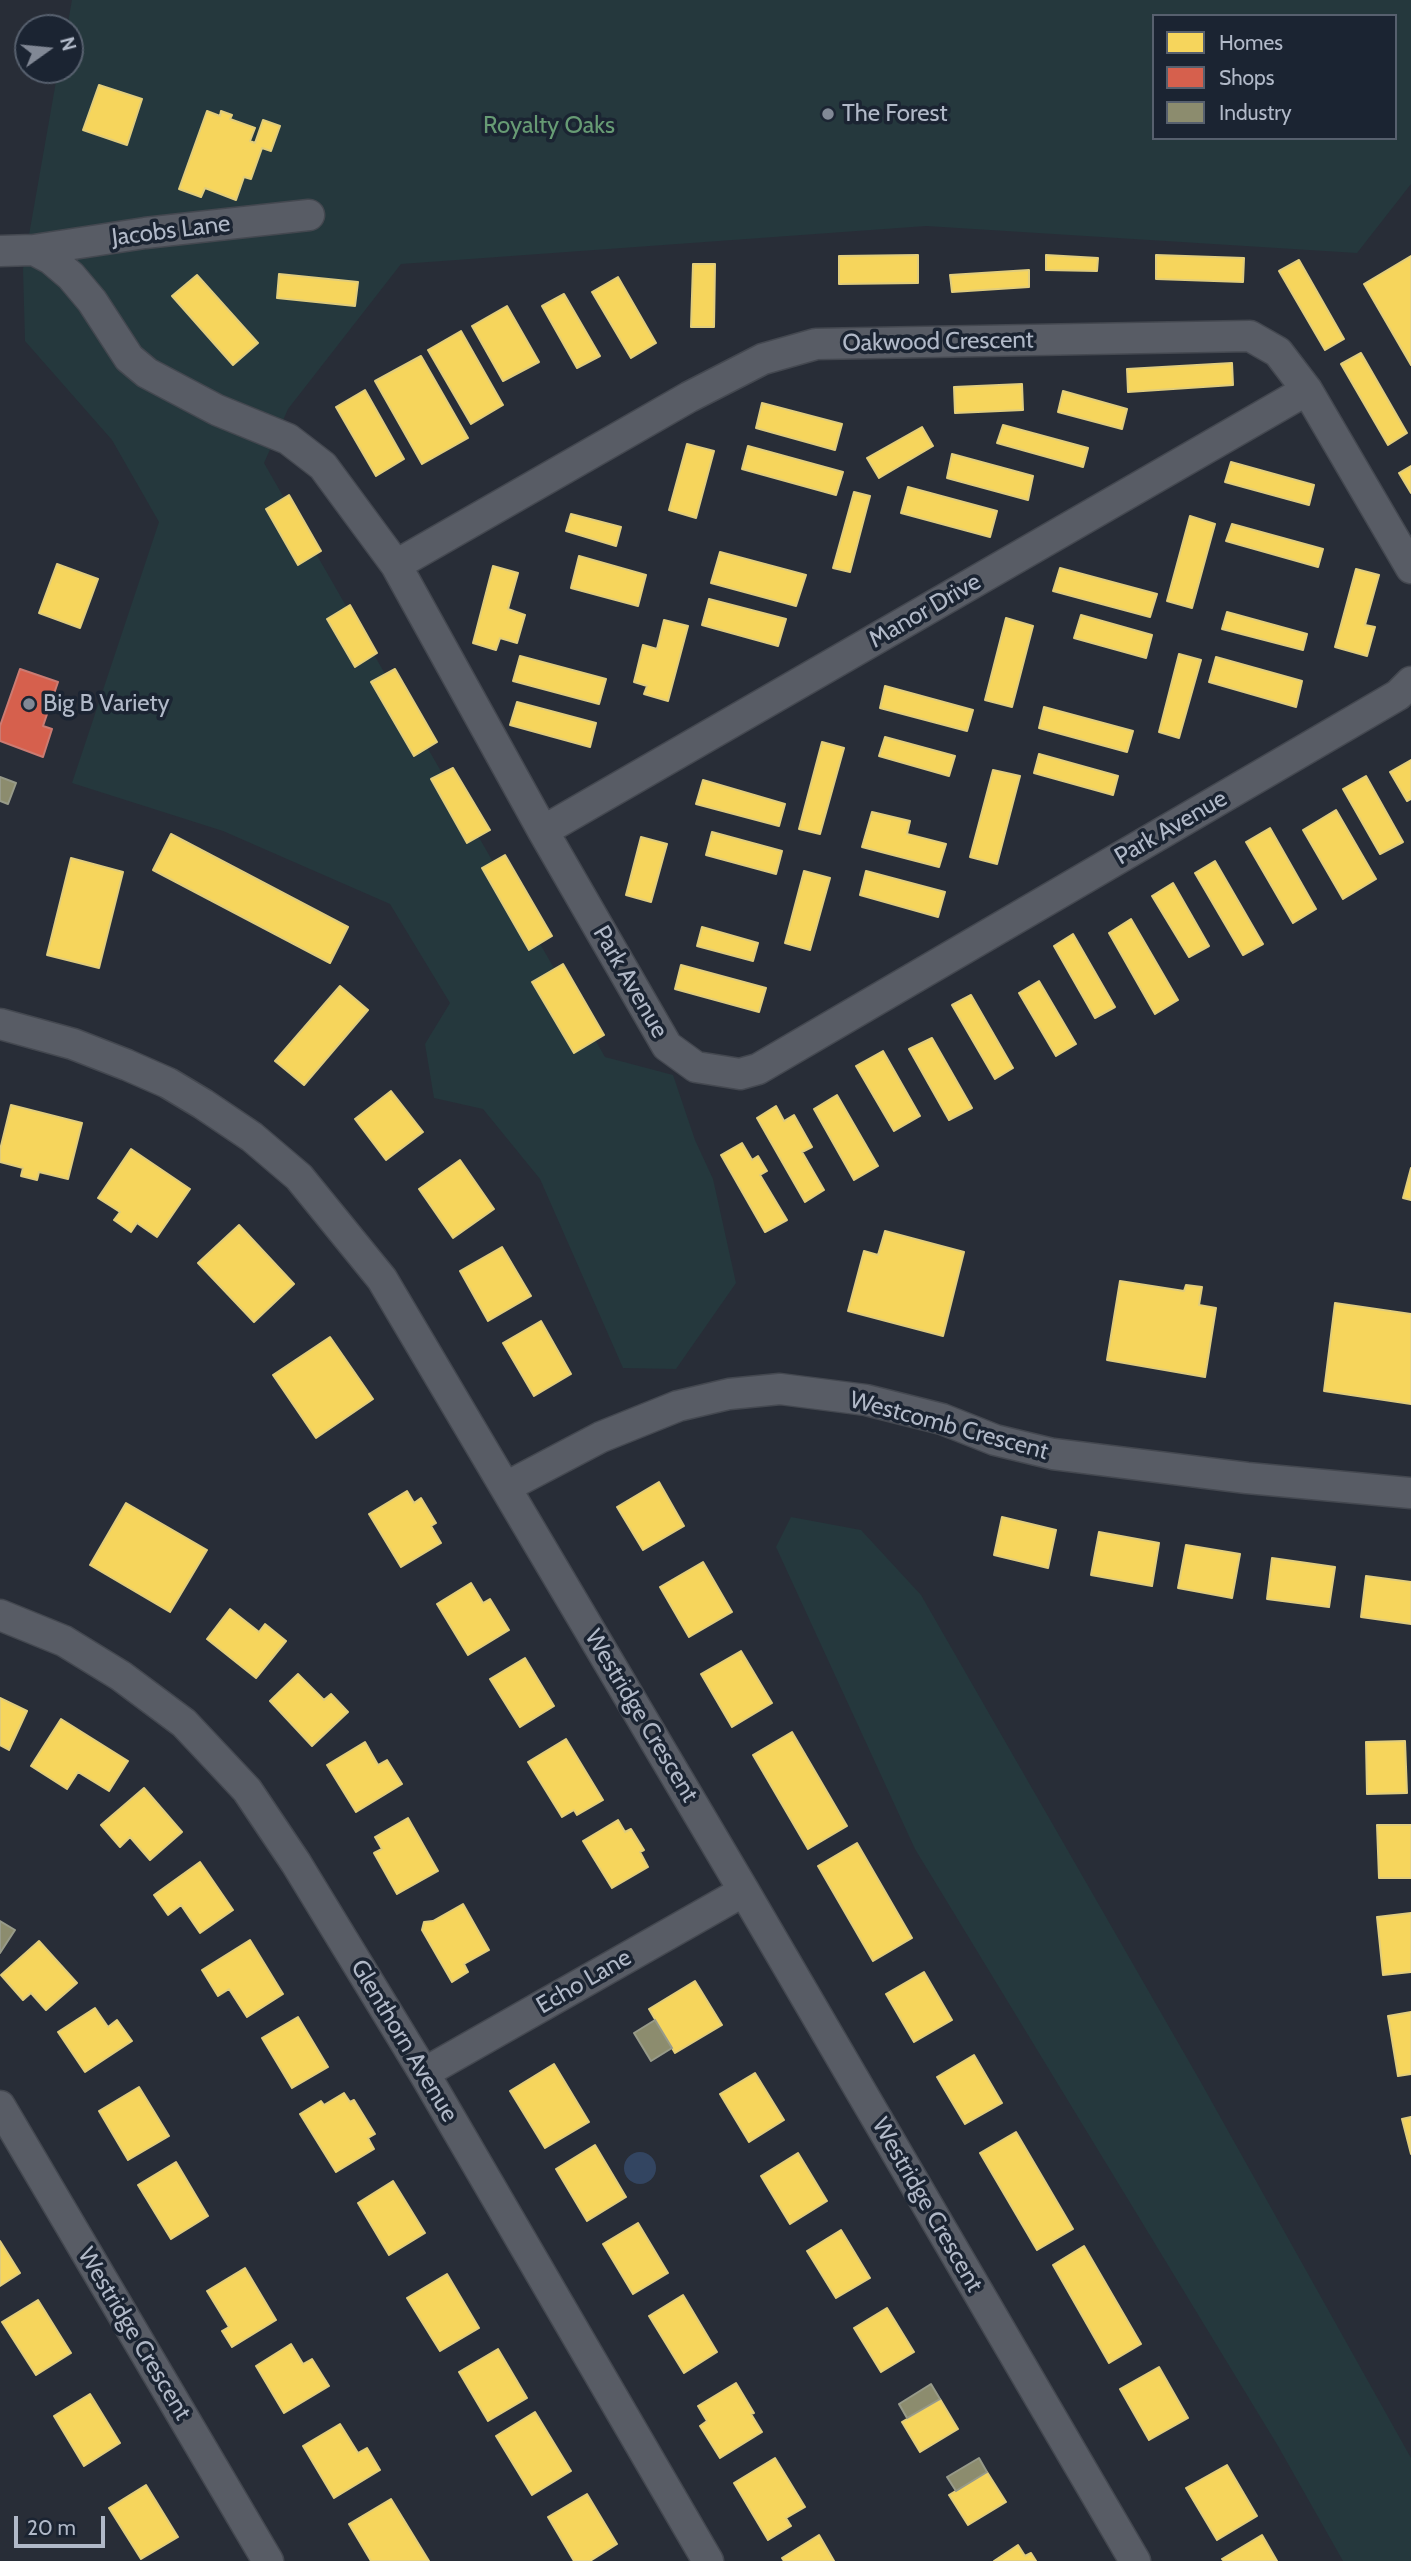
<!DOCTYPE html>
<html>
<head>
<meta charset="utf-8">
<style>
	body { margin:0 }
	#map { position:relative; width:1411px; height:2561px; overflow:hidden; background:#282d37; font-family:Cabin,sans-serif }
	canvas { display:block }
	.legend { position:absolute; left:1152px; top:14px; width:245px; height:126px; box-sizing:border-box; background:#1b2432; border:2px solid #57606e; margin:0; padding:9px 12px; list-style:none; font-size:21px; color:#b1b9c8 }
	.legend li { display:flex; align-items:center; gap:14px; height:35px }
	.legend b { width:35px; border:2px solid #57606e }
	.north { position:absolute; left:14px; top:14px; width:70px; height:70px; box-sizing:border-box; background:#1b2432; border:2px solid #57606e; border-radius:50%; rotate:75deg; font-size:19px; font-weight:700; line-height:28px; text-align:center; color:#b1b9c8 }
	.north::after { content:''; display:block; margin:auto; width:24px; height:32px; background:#818895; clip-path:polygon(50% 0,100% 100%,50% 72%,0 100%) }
	.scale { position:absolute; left:14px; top:2516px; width:91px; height:32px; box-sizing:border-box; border:4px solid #b1b9c8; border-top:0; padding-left:9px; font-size:21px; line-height:24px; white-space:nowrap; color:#b1b9c8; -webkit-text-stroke:5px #1b2432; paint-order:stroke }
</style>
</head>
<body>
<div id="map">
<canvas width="1411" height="2561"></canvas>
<ul class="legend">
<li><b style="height:19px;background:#f6d55c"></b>Homes</li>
<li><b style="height:19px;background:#d6604d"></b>Shops</li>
<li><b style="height:19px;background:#8c8c6e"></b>Industry</li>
</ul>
<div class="north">N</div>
<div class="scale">20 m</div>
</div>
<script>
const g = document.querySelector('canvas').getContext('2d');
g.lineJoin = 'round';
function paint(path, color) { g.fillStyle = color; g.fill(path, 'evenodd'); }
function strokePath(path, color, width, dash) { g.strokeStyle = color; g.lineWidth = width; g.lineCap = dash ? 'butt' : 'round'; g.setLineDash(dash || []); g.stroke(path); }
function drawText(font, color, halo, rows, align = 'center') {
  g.font = font + ' Cabin,sans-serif'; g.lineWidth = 7; g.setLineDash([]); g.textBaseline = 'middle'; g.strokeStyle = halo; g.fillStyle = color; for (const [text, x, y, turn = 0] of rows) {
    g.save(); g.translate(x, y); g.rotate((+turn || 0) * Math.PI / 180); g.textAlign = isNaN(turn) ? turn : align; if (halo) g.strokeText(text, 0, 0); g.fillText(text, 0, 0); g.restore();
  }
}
const green = new Path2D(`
	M72,0H1411V184L1357,253L926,226L401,264L288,409L264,463L605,1057L673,1075L695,1140L713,1179L736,1283L676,1369L623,1368L540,1179L483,1109L434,1098L425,1044L450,1003L390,904L223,831L72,783L159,522L112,440L25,341L23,269L58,70H70V28H67ZM1154,16H1395V138H1154Z
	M791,1517L861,1530L921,1595L1199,2079L1411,2458V2561H1343L1278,2446L915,1849L776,1547Z`);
const water = new Path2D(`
	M624 2168a16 16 0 1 1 32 0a16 16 0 1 1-32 0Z`);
const homes = new Path2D(`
	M99,85L142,99L127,145L83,130Z
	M207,111L220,116L221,111L232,115L230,119L255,128L250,141L255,143L263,120L280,126L271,151L262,148L251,179L244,177L236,200L205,188L201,197L179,189Z
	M918,255V283L839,284V256Z
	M1046,255L1098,258L1097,271L1046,270Z
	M1156,255L1244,258L1243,282L1156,279Z
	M1411,256V365L1364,284Z
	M1299,260L1344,339L1325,350L1279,271Z
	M693,264H715L714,327H691Z
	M1029,270V287L952,292L950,275Z
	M279,274L358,282L355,306L277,298Z
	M197,275L258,343L233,365L172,296Z
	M618,277L656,343L631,358L592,292Z
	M564,294L600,356L577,368L542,306Z
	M507,306L539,362L503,381L472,326Z
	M461,331L503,405L471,424L428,350Z
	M1361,353L1407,433L1388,445L1341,364Z
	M421,356L468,438L422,464L375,381Z
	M1232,363L1233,385L1128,392L1127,369Z
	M1022,384L1023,410L955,413L954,387Z
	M365,390L404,459L376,476L336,407Z
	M1063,391L1127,409L1122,429L1058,412Z
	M762,403L842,424L835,450L756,428Z
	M1003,425L1088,448L1083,467L997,443Z
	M922,427L933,446L879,478L867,458Z
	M687,444L714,451L696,518L669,510Z
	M748,446L843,472L836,495L742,469Z
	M952,454L1033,476L1028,500L947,478Z
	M1231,462L1314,485L1309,505L1225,482Z
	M1411,466V493L1399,473Z
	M908,487L997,511L990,537L901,513Z
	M854,492L870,496L850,572L833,568Z
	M289,495L321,551L298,565L266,509Z
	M571,514L621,527L616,546L566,531Z
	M1190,516L1215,524L1192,608L1167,601Z
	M1232,524L1323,549L1318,567L1226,541Z
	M720,552L806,575L796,606L711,583Z
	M579,556L646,575L638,606L571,588Z
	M57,564L98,579L80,628L39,613Z
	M493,566L518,573L508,609L525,615L517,643L500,638L496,650L473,643Z
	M1060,568L1157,594L1150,617L1053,591Z
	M1356,569L1379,575L1365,625L1375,627L1367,656L1335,647Z
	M709,599L786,619L778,646L702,625Z
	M350,605L377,653L355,667L327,619Z
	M1227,612L1307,634L1303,650L1222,629Z
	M1081,615L1152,635L1146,658L1074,638Z
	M1006,618L1033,626L1012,707L985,700Z
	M664,620L688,626L668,701L644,694L647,686L634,682L643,645L657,649Z
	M1179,654L1201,660L1179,738L1159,732Z
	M520,656L606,679L599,704L513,681Z
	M1216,657L1302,681L1296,707L1209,682Z
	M395,669L437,742L414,756L371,682Z
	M885,686L973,710L967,731L880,708Z
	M517,702L596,723L590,747L510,725Z
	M1044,707L1133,731L1127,752L1039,728Z
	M885,737L955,756L949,776L879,756Z
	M822,742L844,748L820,834L799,829Z
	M1039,754L1118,776L1113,795L1034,773Z
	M1411,760V799L1407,801L1390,772Z
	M453,768L490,830L467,843L431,779Z
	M993,770L1020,776L997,864L970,857Z
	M1366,776L1403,842L1380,854L1343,789Z
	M703,780L785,804L779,826L696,804Z
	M1336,810L1376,879L1343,899L1303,830Z
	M872,812L910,821L907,834L946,844L939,867L862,847Z
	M1270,828L1316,909L1293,923L1246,842Z
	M712,832L782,851L776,874L706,855Z
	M171,834L348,927L330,963L153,870Z
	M641,837L667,844L651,902L626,895Z
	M505,855L552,936L529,950L482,868Z
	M71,858L123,872L99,968L47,955Z
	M1215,861L1263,944L1243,955L1195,873Z
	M804,871L830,878L810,950L785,943Z
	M866,871L945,892L938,917L860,895Z
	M1173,883L1209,946L1189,957L1152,896Z
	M1131,919L1178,1000L1155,1014L1109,933Z
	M702,927L758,943L753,961L697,946Z
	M1073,934L1115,1007L1095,1018L1054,946Z
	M563,964L604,1035L574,1053L532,982Z
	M681,965L766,988L759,1012L675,989Z
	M1039,981L1076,1044L1056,1056L1019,993Z
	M340,986L368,1010L304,1085L275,1061Z
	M971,995L1013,1068L995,1079L952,1005Z
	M932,1038L972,1108L949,1120L909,1049Z
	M883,1051L920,1116L894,1131L856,1066Z
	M391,1091L423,1132L386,1160L355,1119Z
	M837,1095L878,1166L854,1180L814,1109Z
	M11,1105L82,1123L68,1179L39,1172L37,1180L21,1176L23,1168L0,1162V1150Z
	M776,1106L784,1121L794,1115L812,1147L802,1152L824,1190L805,1202L757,1118Z
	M742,1143L752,1160L758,1156L767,1171L760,1175L787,1220L765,1232L721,1155Z
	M131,1149L190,1189L157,1237L137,1223L131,1232L114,1220L120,1212L98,1198Z
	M460,1160L494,1209L453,1238L419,1189Z
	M1411,1168V1200L1403,1198Z
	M239,1225L294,1284L254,1322L198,1263Z
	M885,1231L964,1252L943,1336L848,1311L864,1251L878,1255Z
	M502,1247L531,1296L488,1321L460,1271Z
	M1120,1281L1184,1291L1186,1285L1202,1287L1199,1305L1216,1308L1205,1377L1107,1360Z
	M1335,1303L1411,1314V1404L1324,1391Z
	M541,1321L571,1374L534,1396L503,1343Z
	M330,1337L373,1399L316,1438L273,1375Z
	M659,1482L684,1526L643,1550L617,1507Z
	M407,1491L414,1503L421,1498L436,1523L431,1526L441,1543L401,1567L369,1514Z
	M126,1503L207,1550L170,1612L90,1565Z
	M1002,1517L1056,1530L1048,1568L994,1555Z
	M1099,1532L1159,1543L1152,1586L1091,1575Z
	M1186,1545L1240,1554L1232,1598L1178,1588Z
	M1272,1558L1335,1567L1329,1607L1267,1599Z
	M703,1562L732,1612L689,1637L660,1587Z
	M1366,1576L1411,1582V1624L1361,1617Z
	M471,1583L483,1603L490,1599L509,1630L468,1655L437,1604Z
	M230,1609L259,1632L265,1624L286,1641L256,1678L207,1639Z
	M741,1651L772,1703L732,1727L701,1674Z
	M525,1658L554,1706L520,1727L490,1679Z
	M298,1674L324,1700L331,1694L348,1712L312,1746L270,1701Z
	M0,1698L27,1711L9,1750L0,1745Z
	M61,1719L128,1761L109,1791L78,1772L67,1789L31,1766Z
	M792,1732L847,1826L808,1849L753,1755Z
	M566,1739L603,1800L577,1815L574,1810L562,1817L528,1762Z
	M1405,1741L1407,1793L1367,1794L1366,1742Z
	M365,1742L378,1765L387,1760L402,1784L356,1812L327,1765Z
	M144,1788L182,1832L150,1860L130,1837L120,1847L101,1825Z
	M408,1818L438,1871L397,1894L374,1853L382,1849L375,1837Z
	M618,1820L625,1832L631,1829L644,1850L640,1852L648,1867L612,1888L583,1841Z
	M1377,1825H1411V1878H1379Z
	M857,1843L912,1938L873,1961L818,1866Z
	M200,1862L233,1910L200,1933L181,1905L168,1915L154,1895Z
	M463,1904L489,1950L464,1964L468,1972L452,1982L422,1930L424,1922L433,1921Z
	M1411,1913V1972L1383,1975L1377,1917Z
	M250,1940L283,1994L247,2017L229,1989L218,1996L202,1970Z
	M39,1941L77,1983L46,2010L31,1993L23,2000L1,1975Z
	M924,1972L952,2020L914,2042L886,1994Z
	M695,1981L722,2025L675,2053L649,2009Z
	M95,2008L108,2027L117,2020L132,2041L85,2072L58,2032Z
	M1411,2012V2074L1398,2076L1388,2016Z
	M298,2017L328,2067L292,2088L262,2038Z
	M974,2055L1002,2103L965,2124L937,2077Z
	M554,2064L589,2122L545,2148L510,2091Z
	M755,2073L784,2120L749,2142L720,2094Z
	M139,2087L169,2136L128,2160L99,2111Z
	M344,2093L350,2102L354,2100L375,2134L368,2138L374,2149L336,2172L300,2114L321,2101L324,2105Z
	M1411,2117V2154L1402,2119Z
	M1016,2132L1073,2229L1037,2250L980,2153Z
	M595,2145L626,2197L587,2221L556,2169Z
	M798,2153L827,2201L790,2224L761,2176Z
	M176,2162L208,2216L171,2239L138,2185Z
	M393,2181L425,2233L389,2255L358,2203Z
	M638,2223L668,2273L633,2294L603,2244Z
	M841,2230L870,2278L836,2298L807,2251Z
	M0,2241L20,2273L0,2286Z
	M1084,2246L1141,2344L1109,2363L1053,2265Z
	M245,2268L276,2320L232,2347L222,2331L229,2327L207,2291Z
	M447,2274L479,2328L440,2351L407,2298Z
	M683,2295L717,2352L684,2373L649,2316Z
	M38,2300L71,2353L36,2375L2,2322Z
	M887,2308L914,2352L881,2372L854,2328Z
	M291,2344L303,2364L312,2359L329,2386L284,2413L256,2366Z
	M498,2349L527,2398L488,2421L459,2372Z
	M1159,2367L1188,2418L1149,2440L1120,2389Z
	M736,2383L754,2413L751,2414L762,2432L720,2458L700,2426L707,2421L698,2406Z
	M90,2394L120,2443L84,2466L54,2416Z
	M940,2399L958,2429L920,2452L902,2422Z
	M535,2412L571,2471L532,2495L496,2436Z
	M340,2424L358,2453L367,2448L380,2470L334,2498L303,2446Z
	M775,2458L805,2507L786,2518L791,2526L768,2540L734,2483Z
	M1227,2465L1257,2516L1217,2540L1186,2488Z
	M987,2472L1006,2502L968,2525L949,2495Z
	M146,2485L178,2537L141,2559L109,2508Z
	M587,2494L617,2544L590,2561H574L548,2517Z
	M391,2499L429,2561H371L349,2524Z
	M819,2535L834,2561H784L782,2558Z
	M1262,2535L1277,2561H1224L1222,2559Z
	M1018,2545L1025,2556L1031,2553L1036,2561H994Z`);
const shops = new Path2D(`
	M20,669L58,682L43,726L52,729L43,757L0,741V726Z`);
const industry = new Path2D(`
	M0,777L16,783L8,804L0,801Z
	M0,1921L15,1930L0,1953Z
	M655,2020L672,2048L651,2061L634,2033Z
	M931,2384L940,2399L907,2418L899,2404Z
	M979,2458L987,2472L956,2491L947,2477Z`);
const minor = new Path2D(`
	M34,250L145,233L309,215
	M0,251L34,250L51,259L71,276L92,301L129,358L147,373L217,410L288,439L323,466L396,565L543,831L667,1046L696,1067L740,1074L758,1069L1398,695L1411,682
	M396,565L689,397L763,359L816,344L1250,336L1278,352L1307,390L1411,568
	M543,831L1307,390
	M0,1024L73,1044L127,1065L168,1083L203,1104L252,1137L299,1177L382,1279L744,1891L1135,2561
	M506,1487L601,1437L678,1406L729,1394L780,1389L866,1400L942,1419L995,1440L1053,1454L1247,1478L1411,1493
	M0,1615L64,1641L121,1676L184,1723L247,1790L296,1863L424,2073L708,2561
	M424,2073L744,1891
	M0,2106L268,2561`);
const markers = [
	[828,114,7,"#818895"],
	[29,704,7,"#818895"]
];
const poiNames = [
	["The Forest",842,114],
	["Big B Variety",43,704]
];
const parkNames = [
	["Royalty Oaks",549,126]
];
const streetNames = [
	["Jacobs Lane",171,231,-7],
	["Oakwood Crescent",938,342,-1],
	["Manor Drive",925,611,-30],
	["Park Avenue",1171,828,-30],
	["Park Avenue",630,982,60],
	["Westcomb Crescent",949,1426,15],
	["Westridge Crescent",641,1716,59],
	["Echo Lane",584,1982,-30],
	["Glenthorn Avenue",404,2041,59],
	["Westridge Crescent",927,2205,60],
	["Westridge Crescent",134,2334,59]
];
paint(green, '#25383d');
paint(water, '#334561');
paint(homes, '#f6d55c');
strokePath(homes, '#e1cd7c', 2);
paint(shops, '#d6604d');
strokePath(shops, '#cb7b72', 2);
paint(industry, '#8c8c6e');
strokePath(industry, '#979a89', 2);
strokePath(minor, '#444850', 33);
strokePath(minor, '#585c65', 30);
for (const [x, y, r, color] of markers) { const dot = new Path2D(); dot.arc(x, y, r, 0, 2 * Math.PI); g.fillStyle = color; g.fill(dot); strokePath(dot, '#1b2432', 2.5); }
drawText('24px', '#b1b9c8', '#1b2432', poiNames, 'left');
drawText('24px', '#679b74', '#1b2432', parkNames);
drawText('24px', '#b1b9c8', '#1b2432', streetNames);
</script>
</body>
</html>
